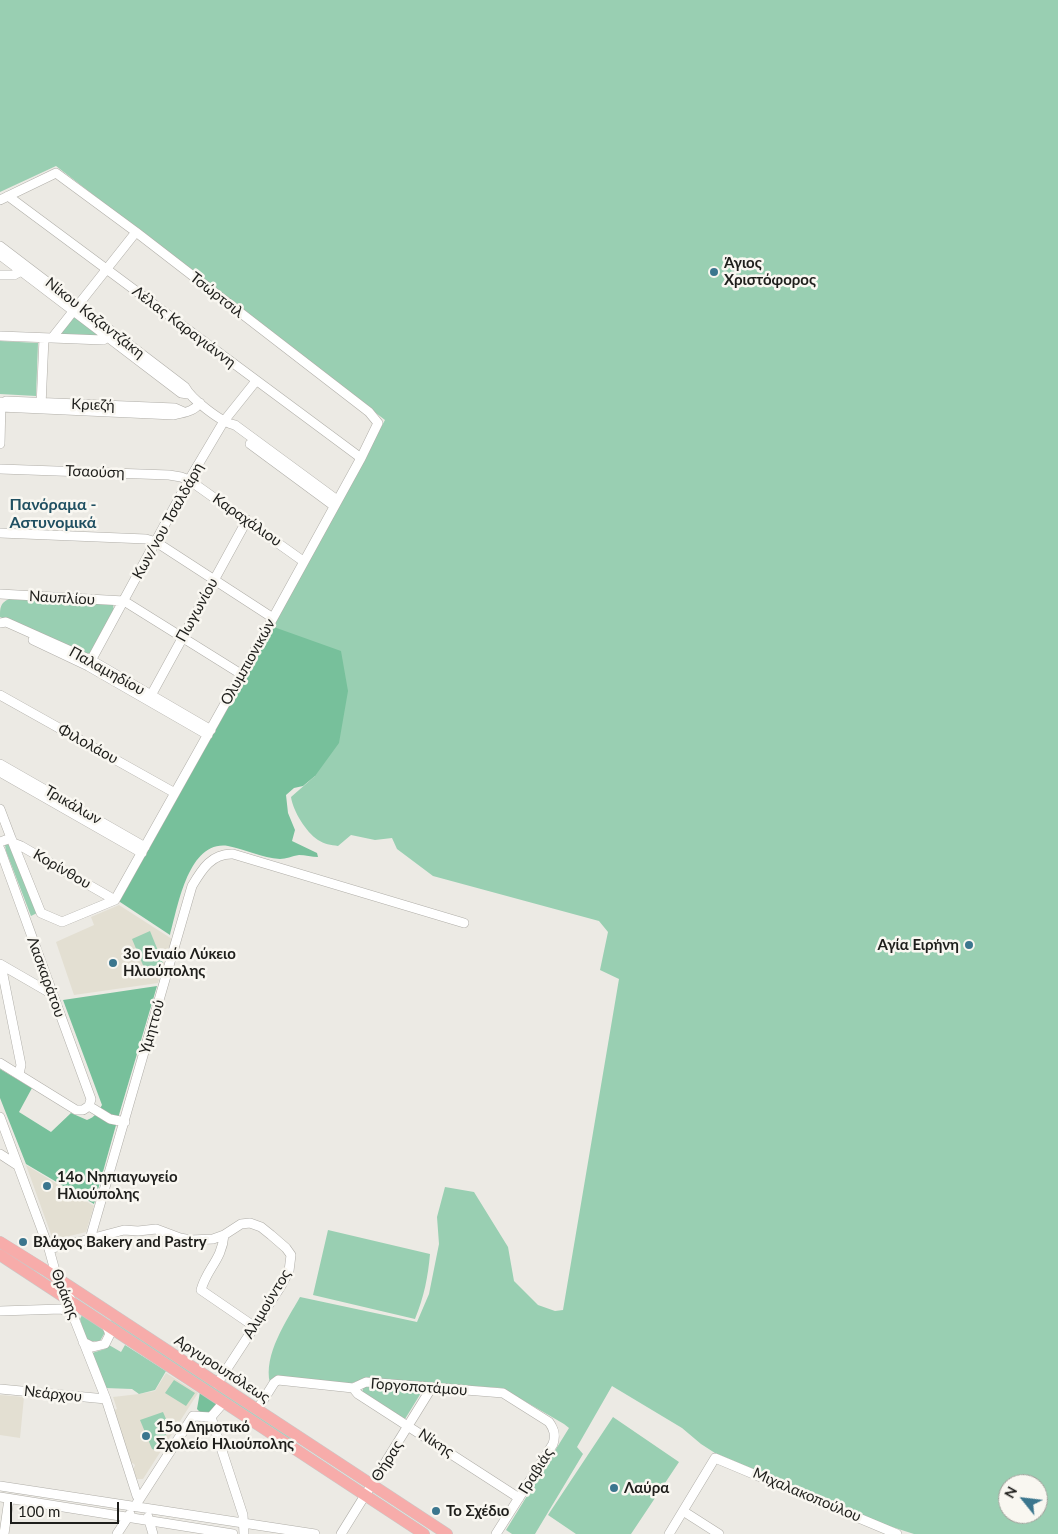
<!DOCTYPE html>
<html>
<head>
<meta charset="utf-8">
<style>
	body { margin:0 }
	#map { position:relative; width:1058px; height:1534px; overflow:hidden; background:#eceae4; font-family:Lato,sans-serif }
	canvas { display:block }
	.north { position:absolute; left:998px; top:1474px; width:50px; height:50px; box-sizing:border-box; background:#f9f7f1; border:1px solid #a1a09b; border-radius:50%; rotate:299deg; font-size:14px; font-weight:700; line-height:20px; text-align:center; color:#1e1e1b }
	.north::after { content:''; display:block; margin:auto; width:18px; height:22px; background:#3b768e; clip-path:polygon(50% 0,100% 100%,50% 72%,0 100%) }
	.scale { position:absolute; left:10px; top:1502px; width:109px; height:22px; box-sizing:border-box; border:2px solid #1e1e1b; border-top:0; padding-left:6px; font-size:15px; line-height:18px; white-space:nowrap; color:#1e1e1b; -webkit-text-stroke:4px #f9f7f1; paint-order:stroke }
</style>
</head>
<body>
<div id="map">
<canvas width="1058" height="1534"></canvas>
<div class="north">N</div>
<div class="scale">100 m</div>
</div>
<script>
const g = document.querySelector('canvas').getContext('2d');
g.lineJoin = 'round';
function paint(path, color) { g.fillStyle = color; g.fill(path, 'evenodd'); }
function strokePath(path, color, width, dash) { g.strokeStyle = color; g.lineWidth = width; g.lineCap = dash ? 'butt' : 'round'; g.setLineDash(dash || []); g.stroke(path); }
function drawText(font, color, halo, rows, align = 'center') {
  g.font = font + ' Lato,sans-serif'; g.lineWidth = 5; g.setLineDash([]); g.textBaseline = 'middle'; g.strokeStyle = halo; g.fillStyle = color; for (const [text, x, y, turn = 0] of rows) {
    g.save(); g.translate(x, y); g.rotate((+turn || 0) * Math.PI / 180); g.textAlign = isNaN(turn) ? turn : align; if (halo) g.strokeText(text, 0, 0); g.fillText(text, 0, 0); g.restore();
  }
}
const built = new Path2D(`
	M119,905L172,939L158,983L74,995L56,942L94,925L91,917Z
	M26,1165L94,1206L86,1232L53,1240Z
	M166,1373L198,1393L143,1479H137L133,1469L135,1465L131,1462L113,1411L117,1409L113,1397L139,1394L155,1391Z
	M0,1395L24,1397L20,1438L0,1435Z`);
const green = new Path2D(`
	M0,0H1058V1534H914L889,1526L715,1453L701,1444L682,1428L612,1386L577,1447L583,1454L535,1534H512L506,1530L569,1428L564,1424L502,1388L363,1379L352,1383H270C263,1355 287,1320 300,1297L417,1322L429,1294L439,1244L437,1217L445,1187L474,1192L508,1247L514,1281L538,1305L555,1311L563,1310L619,979L600,970L608,932L599,921L433,876L397,849L392,838L375,840L351,835L338,846C331,845 324,844 318,840C306,832 293,811 291,797L315,776L271,626L385,420L56,166L0,192ZM1008,1484H1038V1514H1008Z
	M75,316L99,334L97,337L63,335L61,331Z
	M0,341L38,343L36,396L0,394Z
	M9,599L113,604L114,612L96,645L90,653H83L0,617C0,608 0,603 9,599Z
	M6,844L10,845L37,913L31,916L6,851L5,845Z
	M150,931L163,963L145,970L132,939Z
	M328,1230L430,1254C428,1277 424,1297 415,1319L313,1295Z
	M82,1315L104,1330V1334L100,1341H90L85,1337L80,1319Z
	M111,1320L125,1328L292,1438L291,1440L110,1322Z
	M109,1345L121,1352L125,1345L166,1371L155,1390L139,1394L132,1389L105,1388L92,1353L105,1349Z
	M174,1380L195,1393L186,1406L165,1393Z
	M364,1386L424,1388L405,1419L362,1392Z
	M163,1412L170,1428L156,1450L152,1449L140,1420Z
	M613,1417L679,1462L631,1534H576L548,1515Z`);
const forest = new Path2D(`
	M271,626L341,651L348,691L339,743L315,776L303,786L294,788L286,795L288,813L295,830L292,841L317,853L318,857C312,857 305,855 299,855C292,856 286,859 280,859C262,858 245,849 228,846C188,840 178,907 170,935L117,900Z
	M157,986L116,1125L94,1204L26,1164L0,1098V1069L32,1088L19,1112L51,1132L71,1113L87,1120C95,1117 98,1112 102,1105L63,1000Z
	M200,1392L217,1403L215,1408L208,1413L200,1412L197,1409Z`);
const minor = new Path2D(`
	M8,196L361,458
	M0,200L56,173L136,232L369,412L378,423L361,458L273,618L115,900L62,922L41,913L11,838
	M0,246L185,387C191,399 222,423 235,425L337,500
	M0,255L181,393L188,394
	M0,275H14L23,270
	M0,336L103,340L110,336
	M52,338L136,232
	M6,401L175,408L184,412
	M41,406L44,338
	M0,407L174,415C185,412 193,412 200,403
	M0,444L1,402
	M250,444L334,506
	M0,469L169,475L181,477L189,480L303,561
	M0,533L146,539L156,542L273,618
	M0,594L124,601L241,674
	M0,623L6,622L91,660L211,730
	M33,640L88,666L208,735
	M88,666L189,480L224,421L256,381
	M0,695L175,793
	M149,699L247,520
	M0,764L145,847
	M0,772L142,853
	M0,809L11,838L0,842
	M13,843L21,846L115,900
	M0,849L91,1099L89,1106
	M0,964L52,994
	M1,965L21,1065L19,1074
	M0,1063L76,1110H83L89,1106
	M89,1106L110,1119L125,1122
	M0,1117L49,1249L57,1278L71,1300L74,1318L106,1399L137,1496L140,1498
	M0,1154L17,1165
	M224,1235C222,1260 207,1268 201,1290L255,1327
	M90,1239L124,1230L138,1231L156,1229L180,1238L191,1240L213,1239L224,1235L241,1224L250,1223L261,1227L271,1235L286,1248L291,1255L289,1271L281,1286L217,1384
	M49,1249L90,1239L192,886C202,869 212,853 233,854L464,923
	M0,1311L61,1309L70,1312L74,1318
	M83,1342L93,1347L105,1344L110,1334L106,1325
	M353,1388L358,1394L519,1498
	M0,1389L106,1399
	M257,1410L274,1383L278,1380L353,1388L366,1382L503,1393L549,1422C554,1429 556,1435 553,1444L496,1534
	M211,1417L243,1515L244,1534
	M0,1486L315,1534
	M0,1497L233,1534
	M137,1503L193,1416L211,1417L224,1402
	M683,1511L719,1534
	M148,1517L153,1534
	M4,1534L9,1499
	M117,1534L130,1514
	M341,1534L432,1387
	M669,1534L715,1458L897,1534`);
const major = new Path2D(`
	M0,1242L45,1270L447,1534
	M0,1255L424,1534`);
const markers = [
	[714,272,5,"#3b768e"],
	[969,945,5,"#3b768e"],
	[113,963,5,"#3b768e"],
	[47,1186,5,"#3b768e"],
	[23,1242,5,"#3b768e"],
	[146,1436,5,"#3b768e"],
	[614,1488,5,"#3b768e"],
	[436,1511,5,"#3b768e"]
];
const poiNames = [
	["Άγιος",724,263],
	["Χριστόφορος",724,280],
	["Αγία Ειρήνη",959,945,"right"],
	["3ο Ενιαίο Λύκειο",123,954],
	["Ηλιούπολης",123,971],
	["14ο Νηπιαγωγείο",57,1177],
	["Ηλιούπολης",57,1194],
	["Βλάχος Bakery and Pastry",33,1242],
	["15ο Δημοτικό",156,1427],
	["Σχολείο Ηλιούπολης",156,1444],
	["Λαύρα",624,1488],
	["Το Σχέδιο",446,1511]
];
const streetNames = [
	["Τσώρτσιλ",217,295,38],
	["Νίκου Καζαντζάκη",95,318,38],
	["Λέλας Καραγιάννη",184,327,37],
	["Κριεζή",93,405,2],
	["Τσαούση",95,472,2],
	["Καραχάλιου",247,520,35],
	["Κων/νου Τσαλδάρη",168,521,-61],
	["Ναυπλίου",62,598,3],
	["Πωγωνίου",197,610,-61],
	["Ολυμπιονικών",248,662,-61],
	["Παλαμηδίου",107,671,29],
	["Φιλολάου",88,744,29],
	["Τρικάλων",73,805,30],
	["Κορίνθου",62,869,30],
	["Λασκαράτου",46,977,70],
	["Υμηττού",152,1027,-74],
	["Θράκης",65,1294,69],
	["Αλιμούντος",267,1304,-59],
	["Αργυρουπόλεως",222,1369,33],
	["Γοργοποτάμου",419,1387,4],
	["Νεάρχου",53,1394,6],
	["Νίκης",436,1443,33],
	["Θήρας",387,1461,-58],
	["Γραβιάς",536,1471,-58],
	["Μιχαλακοπούλου",807,1495,23]
];
const neighbourhoodNames = [
	["Πανόραμα -",53,505],
	["Αστυνομικά",53,523]
];
paint(built, '#e3dfd2');
paint(green, '#99cfb2');
paint(forest, '#77c09b');
strokePath(minor, '#b0aea8', 10);
strokePath(major, '#c9c9c8', 12);
strokePath(minor, '#fff', 9);
strokePath(major, '#f7acaa', 11);
for (const [x, y, r, color] of markers) { const dot = new Path2D(); dot.arc(x, y, r, 0, 2 * Math.PI); g.fillStyle = color; g.fill(dot); strokePath(dot, '#f9f7f1', 2); }
drawText('bold 15px', '#1e1e1b', '#f9f7f1', poiNames, 'left');
drawText('15px', '#1e1e1b', '#f9f7f1', streetNames);
drawText('bold 16px', '#205062', '#f9f7f1', neighbourhoodNames);
</script>
</body>
</html>
